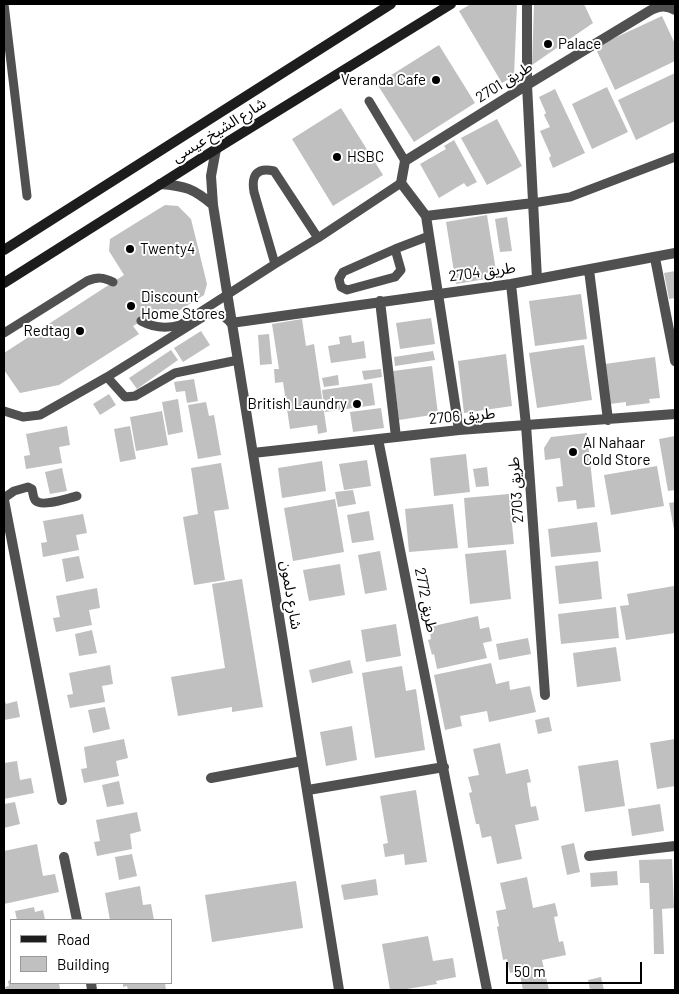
<!DOCTYPE html>
<html>
<head>
<meta charset="utf-8">
<style>
	body { margin:0 }
	#map { position:relative; width:679px; height:994px; overflow:hidden; background:#fff; font-family:Barlow,sans-serif }
	canvas { display:block }
	.frame { position:absolute; inset:0; border:5px solid #000; pointer-events:none }
	.legend { position:absolute; left:10px; top:919px; width:162px; height:65px; box-sizing:border-box; background:#fff; border:1px solid #999; margin:0; padding:6px 9px; list-style:none; font-size:15px; color:#000 }
	.legend li { display:flex; align-items:center; gap:10px; height:25px }
	.legend b { width:25px; border:1px solid #999 }
	.scale { position:absolute; left:506px; top:962px; width:136px; height:22px; box-sizing:border-box; border:2px solid #000; border-top:0; padding-left:6px; font-size:15px; line-height:18px; white-space:nowrap; color:#000; -webkit-text-stroke:4px #fff; paint-order:stroke }
</style>
</head>
<body>
<div id="map">
<canvas width="679" height="994"></canvas>
<div class="frame"></div>
<ul class="legend">
<li><b style="height:6px;background:#1d1d1d"></b>Road</li>
<li><b style="height:14px;background:#c0c0c0"></b>Building</li>
</ul>
<div class="scale">50 m</div>
</div>
<script>
const g = document.querySelector('canvas').getContext('2d');
g.lineJoin = 'round';
function paint(path, color) { g.fillStyle = color; g.fill(path, 'evenodd'); }
function strokePath(path, color, width, dash) { g.strokeStyle = color; g.lineWidth = width; g.lineCap = dash ? 'butt' : 'round'; g.setLineDash(dash || []); g.stroke(path); }
function drawText(font, color, halo, rows, align = 'center') {
  g.font = font + ' Barlow,"Noto Sans Arabic",sans-serif'; g.lineWidth = 4; g.setLineDash([]); g.textBaseline = 'middle'; g.strokeStyle = halo; g.fillStyle = color; for (const [text, x, y, turn = 0] of rows) {
    g.save(); g.translate(x, y); g.rotate((+turn || 0) * Math.PI / 180); g.textAlign = isNaN(turn) ? turn : align; if (halo) g.strokeText(text, 0, 0); g.fillText(text, 0, 0); g.restore();
  }
}
const building = new Path2D(`
	M471,4H517L514,76L502,83L459,11Z
	M534,4H584L593,23L532,65Z
	M662,16L675,44V61L615,90L595,47Z
	M439,45L475,103L414,142L377,84Z
	M675,73V121L636,140L618,100Z
	M607,87L628,132L592,149L572,104Z
	M555,89L585,153L553,168L549,158L551,156L540,131L550,127L544,115L546,113L539,97Z
	M341,108L383,175L333,206L292,139Z
	M497,119L522,166L487,185L461,138Z
	M454,140L477,182L467,187L464,183L439,198L420,164L446,149L444,146Z
	M165,205L178,206L191,219L207,284L204,295L164,320L149,317L133,326L139,334L59,385L20,393L4,370V353L124,275L109,251L110,239Z
	M487,215L497,277L456,284L446,222Z
	M507,217L512,251L500,252L495,219Z
	M675,271V298L669,299L664,273Z
	M581,294L587,339L535,346L529,301Z
	M431,318L435,344L400,349L396,323Z
	M302,319L306,346L314,344L327,432L318,434L317,425L290,429L283,382L275,383L274,369H279L272,324Z
	M201,331L210,345L183,362L174,348Z
	M269,334L272,364L260,365L258,335Z
	M351,335L352,343L364,341L366,358L331,363L328,346L340,344L339,337Z
	M584,345L592,400L537,408L529,353Z
	M171,350L178,360L137,389L129,378Z
	M433,351L435,360L395,366L394,357Z
	M506,354L512,406L464,413L458,361Z
	M655,357L660,398L649,399L650,403L626,406V402L610,404L605,364Z
	M432,366L438,414L399,420L393,371Z
	M381,369L382,377L364,380L362,371Z
	M338,375L339,385L324,387L322,378Z
	M194,379L198,401L187,403L185,391L176,392L174,382Z
	M372,383L375,405L325,412L322,390Z
	M109,394L116,405L100,415L93,404Z
	M178,399L183,432L168,435L162,402Z
	M206,402L209,416L214,415L221,455L198,459L188,405Z
	M381,408L384,428L353,432L350,412Z
	M162,411L168,445L136,451L130,417Z
	M67,426L70,445L59,447L62,463L26,469L24,456L30,455L26,434Z
	M130,426L136,459L120,462L114,429Z
	M587,433L595,507L577,509L576,500L558,502L556,487L563,486L560,458L545,460L544,448L551,437Z
	M675,436V490L668,491L659,439Z
	M466,454L470,492L434,496L430,458Z
	M367,460L371,486L344,490L339,464Z
	M322,461L326,491L282,498L278,468Z
	M221,463L229,509L214,511L225,580L194,585L183,517L198,514L191,468Z
	M657,466L664,506L611,515L604,475Z
	M487,467L489,486L476,487L473,469Z
	M62,468L67,491L50,494L45,472Z
	M353,490L356,504L338,507L335,492Z
	M509,494L514,544L468,548L464,498Z
	M335,499L344,552L293,561L284,508Z
	M675,502V530H674L669,503Z
	M453,504L458,548L409,552L405,509Z
	M369,511L374,540L352,543L347,515Z
	M83,514L87,533L76,535L79,550L43,557L41,543L47,542L43,521Z
	M597,522L601,552L551,557L548,529Z
	M506,550L511,599L470,604L465,554Z
	M380,551L387,590L365,594L358,555Z
	M79,556L84,578L66,582L62,559Z
	M598,561L602,599L559,604L555,566Z
	M340,564L345,595L309,601L303,570Z
	M242,579L263,707L232,712V707L178,716L171,677L225,668L212,584Z
	M674,586L675,633L626,640L620,606L629,605L627,594Z
	M97,588L100,608L89,610L92,625L56,632L53,618L60,617L56,596Z
	M616,607L619,638L561,644L558,614Z
	M478,616L480,629L489,627L492,641L483,643L487,658L437,669L434,654L432,655L428,640L431,639L429,627Z
	M396,624L401,656L366,662L361,630Z
	M92,630L97,653L79,656L75,634Z
	M528,638L531,654L499,660L496,644Z
	M616,647L621,681L577,687L573,653Z
	M350,660L353,673L312,683L309,670Z
	M491,663L496,684L509,681L510,690L530,686L536,712L489,722L487,711L460,716L462,726L445,730L434,675Z
	M110,665L113,684L102,686L105,702L70,708L67,695L73,694L69,673Z
	M402,666L406,691L416,689L425,750L375,758L362,673Z
	M4,699L6,704L17,701L20,717L4,720Z
	M105,707L110,729L93,733L88,710Z
	M549,717L552,731L538,734L535,720Z
	M352,726L357,760L326,766L320,732Z
	M124,739L128,758L116,761L119,776L84,783L81,769L87,768L84,747Z
	M675,739V786L657,789L650,743Z
	M500,743L506,774L528,769L531,782L527,783L529,796L531,807L536,806L539,820L515,825L522,859L497,864L491,836L482,838L479,824H476L469,793L472,792L468,777L479,775L473,749Z
	M618,760L625,806L585,812L578,766Z
	M17,761L20,780L31,778L34,793L4,799V763Z
	M119,781L124,804L107,807L102,785Z
	M416,790L427,862L405,865L404,854L385,857L383,844L388,843L380,796Z
	M15,802L20,824L4,828V804Z
	M660,804L664,831L632,836L628,809Z
	M137,812L141,831L130,834L132,849L97,856L94,842L100,841L96,820Z
	M574,843L580,872L567,875L561,846Z
	M37,844L43,876L55,874L59,892L4,904V851Z
	M132,854L137,876L119,880L115,857Z
	M672,859L674,908L662,909L664,954H654L653,909H650L649,883H640L639,860Z
	M617,871L618,885L591,887L590,873Z
	M527,877L533,908L555,903L558,916L554,917L559,942L563,941L566,955L542,960L549,990H523L519,971L510,973L507,959L503,960L497,927L499,926L496,911L506,909L500,883Z
	M376,879L378,895L344,900L341,885Z
	M296,881L303,928L212,942L205,895Z
	M140,886L143,905L151,904L154,920H110L105,893Z
	M34,907L35,912L43,910L45,920H17L15,911Z
	M428,936L433,961L453,958L456,977L436,981L437,984L401,990H390L382,944Z
	M601,977L604,990H590L588,980Z
	M11,980V983H59L60,989L57,990H6L5,987L9,986L8,981Z
	M123,983H165L166,990H128L127,986L123,987Z`);
const service = new Path2D(`
	M4,4L27,196
	M369,101L405,161
	M533,203L570,197L675,157
	M395,249L401,270L395,277L347,290L341,287L339,279L343,272L395,249L429,236
	M275,264L254,192C251,175 257,167 274,171L318,238
	M141,321C154,328 166,329 180,325L275,264L318,238L401,183
	M4,333L87,281C97,277 103,277 113,282
	M107,377L125,397L135,396L175,373L238,360
	M4,411L23,417L40,415L107,377L208,314L222,315L231,323
	M4,498L14,491L28,487L32,489C33,493 33,497 35,500C41,508 68,498 77,496`);
const minor = new Path2D(`
	M527,4V85L537,279
	M216,149L211,176L213,205L339,990
	M160,184C185,186 193,188 213,205
	M426,216L533,203
	M655,258L675,361
	M589,270L608,420
	M511,284L526,425L545,695
	M380,301L396,437
	M231,323L511,284L675,253
	M459,430L426,216L401,183L405,161L527,85L651,10C660,6 666,5 675,10
	M378,439L487,990
	M253,453L459,430L675,414
	M4,500L62,800
	M211,778L302,761
	M308,790L444,767
	M589,856L675,846
	M64,857L77,920
	M91,983L92,990`);
const secondary = new Path2D(`
	M4,250L391,4
	M4,283L216,149L451,4`);
const markers = [
	[548,44,5,"#000"],
	[436,80,5,"#000"],
	[337,157,5,"#000"],
	[130,249,5,"#000"],
	[131,306,5,"#000"],
	[80,331,5,"#000"],
	[357,404,5,"#000"],
	[573,452,5,"#000"]
];
const poiNames = [
	["Palace",558,44],
	["Veranda Cafe",426,80,"right"],
	["HSBC",347,157],
	["Twenty4",140,249],
	["Discount",141,297],
	["Home Stores",141,314],
	["Redtag",70,331,"right"],
	["British Laundry",347,404,"right"],
	["Al Nahaar",583,443],
	["Cold Store",583,460]
];
const streetNames = [
	["طريق 2701",504,82,-32],
	["شارع الشيخ عيسى",219,130,-32],
	["طريق 2704",482,272,-8],
	["طريق 2706",462,416,-5],
	["طريق 2703",516,490,-94],
	["شارع دلمون",291,595,81],
	["طريق 2772",426,600,79]
];
paint(building, '#c0c0c0');
strokePath(service, '#505050', 9);
strokePath(minor, '#505050', 10);
strokePath(secondary, '#1d1d1d', 10);
for (const [x, y, r, color] of markers) { const dot = new Path2D(); dot.arc(x, y, r, 0, 2 * Math.PI); g.fillStyle = color; g.fill(dot); strokePath(dot, '#fff', 2); }
drawText('15px', '#000', '#fff', poiNames, 'left');
drawText('15px', '#000', '#fff', streetNames);
</script>
</body>
</html>
